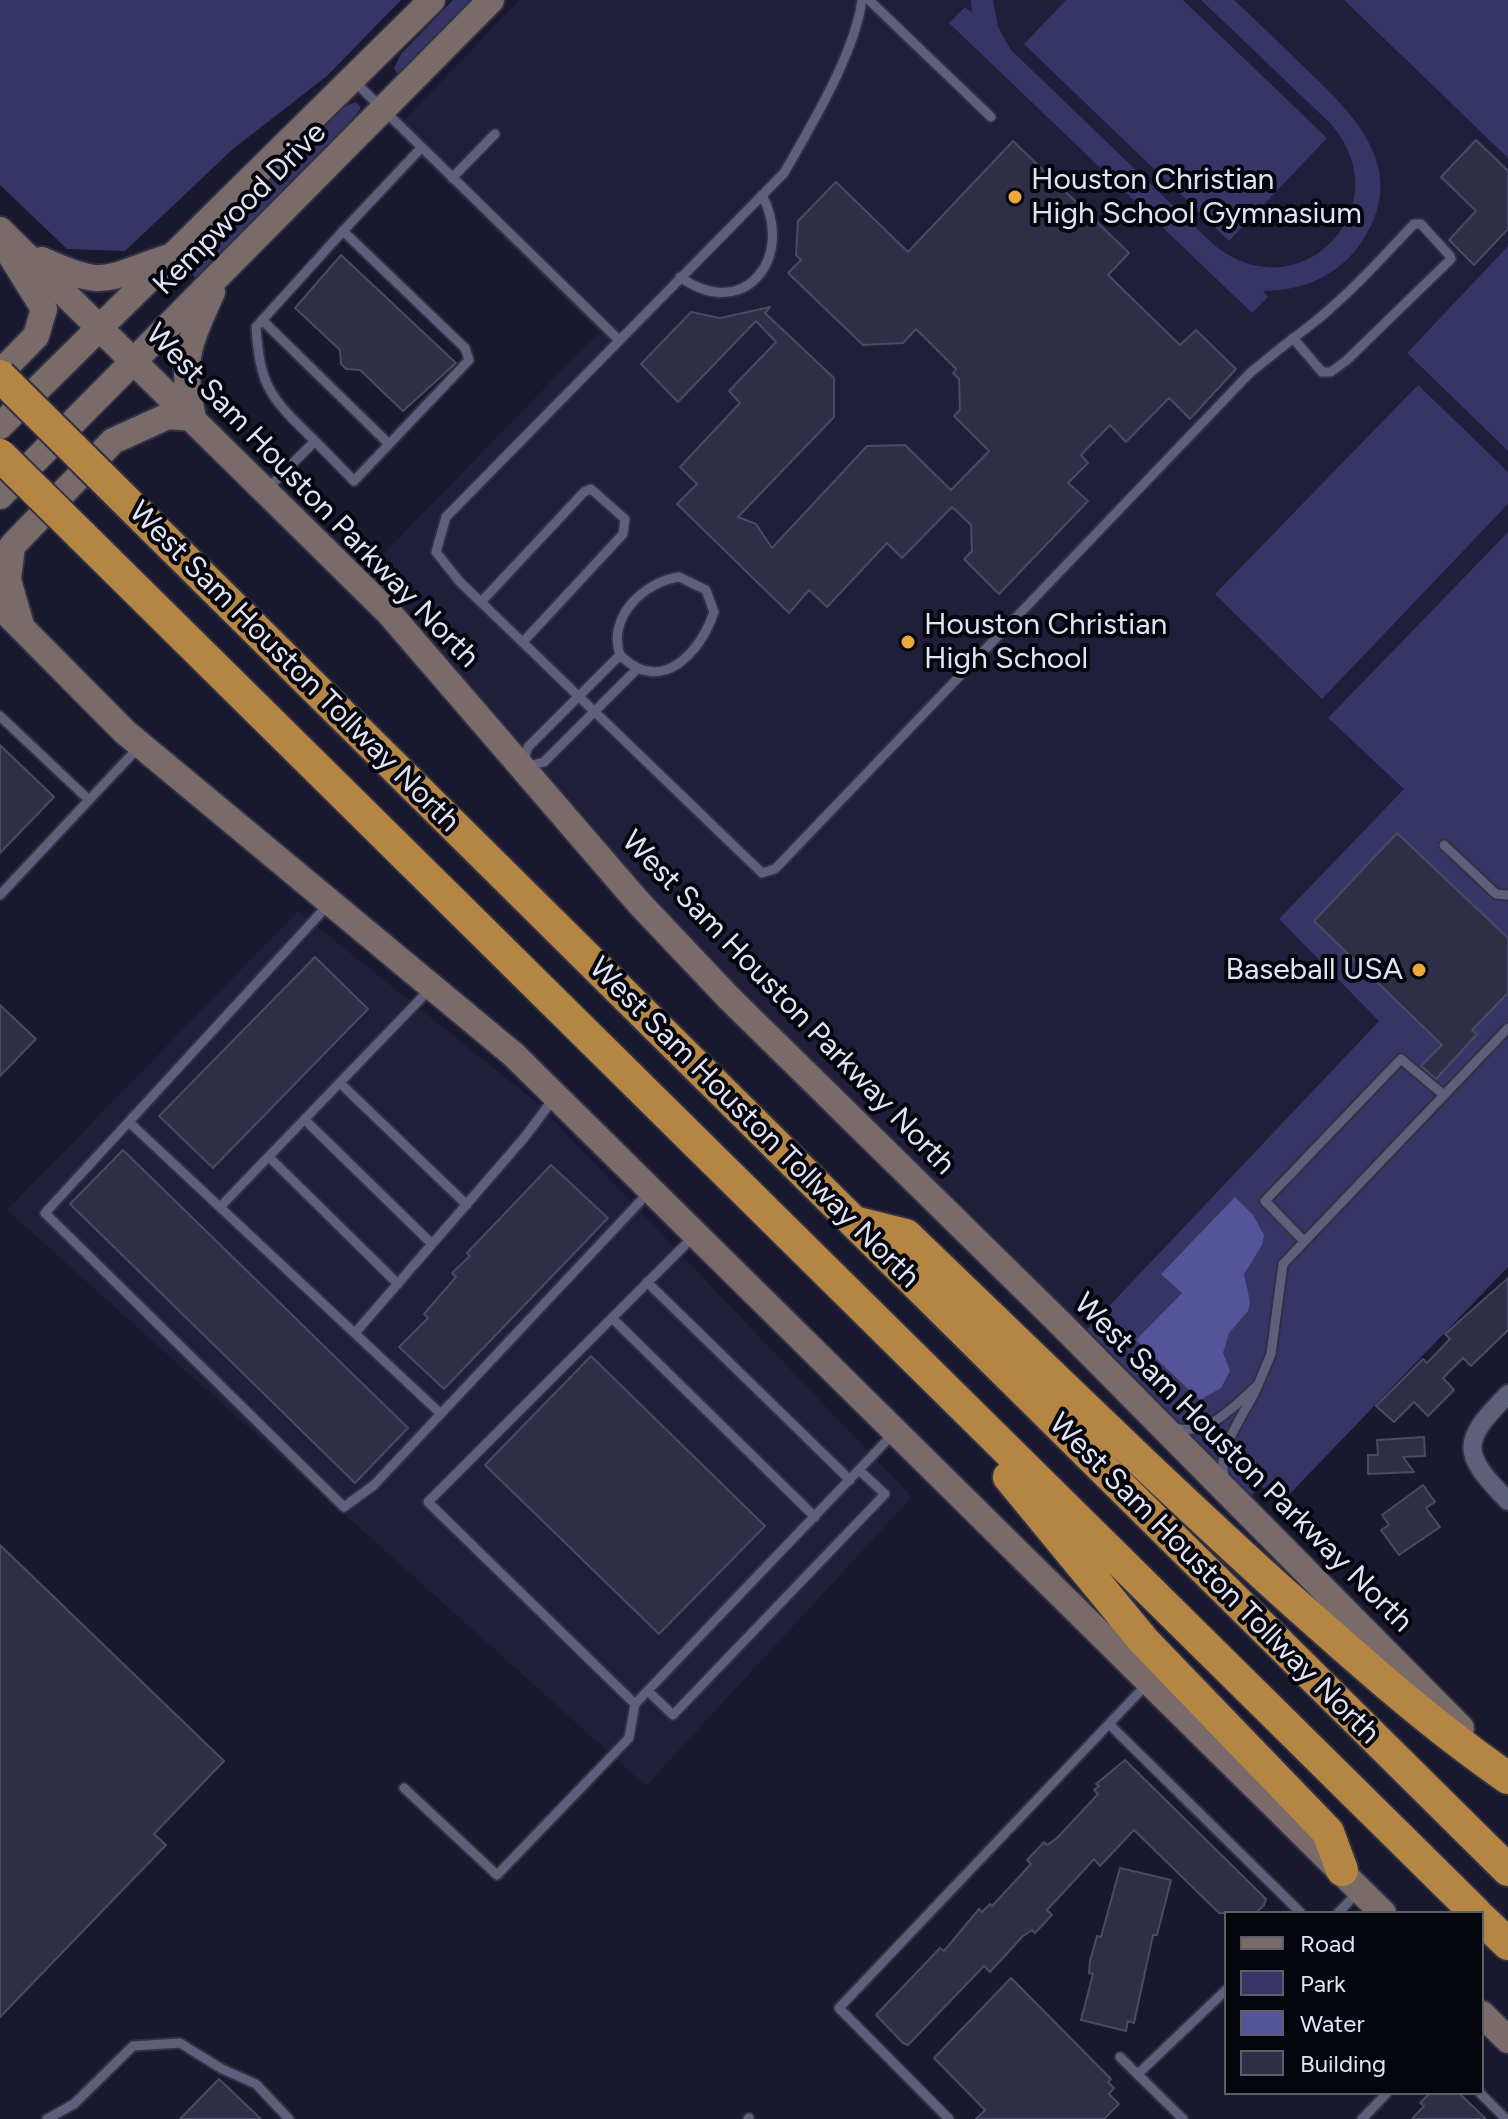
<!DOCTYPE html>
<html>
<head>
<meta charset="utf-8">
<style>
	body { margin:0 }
	#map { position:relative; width:1508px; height:2119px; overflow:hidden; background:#18182f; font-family:Figtree,sans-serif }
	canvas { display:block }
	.legend { position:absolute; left:1224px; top:1911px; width:260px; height:184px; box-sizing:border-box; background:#05050e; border:2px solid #5d5e6a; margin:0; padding:10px 14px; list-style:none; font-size:24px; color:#e2e3f3 }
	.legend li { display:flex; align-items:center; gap:16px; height:40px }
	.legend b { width:40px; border:2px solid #5d5e6a }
</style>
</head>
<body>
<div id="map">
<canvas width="1508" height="2119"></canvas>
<ul class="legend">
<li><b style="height:10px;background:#786b6a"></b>Road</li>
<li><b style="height:22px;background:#363565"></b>Park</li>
<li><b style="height:22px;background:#565498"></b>Water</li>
<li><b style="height:22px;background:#2e2f47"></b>Building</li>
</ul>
</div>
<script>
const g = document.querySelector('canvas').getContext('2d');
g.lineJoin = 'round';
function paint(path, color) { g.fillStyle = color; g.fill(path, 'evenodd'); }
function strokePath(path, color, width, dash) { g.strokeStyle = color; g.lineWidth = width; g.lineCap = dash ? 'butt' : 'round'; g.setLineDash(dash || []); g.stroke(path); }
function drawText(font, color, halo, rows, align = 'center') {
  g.font = font + ' Figtree,sans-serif'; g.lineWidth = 8; g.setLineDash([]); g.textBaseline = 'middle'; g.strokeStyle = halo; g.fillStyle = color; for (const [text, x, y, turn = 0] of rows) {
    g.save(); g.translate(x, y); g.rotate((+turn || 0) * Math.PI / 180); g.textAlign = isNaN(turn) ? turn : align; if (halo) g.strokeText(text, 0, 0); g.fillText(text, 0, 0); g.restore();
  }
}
const built = new Path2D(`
	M519,0H1344L1508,158V246L1407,353L1508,451V532L1328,718L1405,789L1279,919L1380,1020L1077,1340L729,998L357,581L599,332L394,131Z
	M298,911L535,1101L912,1497L646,1786L7,1210Z`);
const green = new Path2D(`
	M0,0H401L327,76L233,149L125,251L67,249L0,185Z
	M453,0H478L398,75L394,68L401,54Z
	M971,0H993L998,27L1011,50L1214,245C1300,315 1404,206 1330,123L1201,0H1234C1258,23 1282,45 1305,68C1357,117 1412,172 1359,246C1336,277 1301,291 1263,291L1268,297L1252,313L949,23L965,7L972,13Z
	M1066,0H1183L1327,138L1229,241L1024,44Z
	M1344,0H1508V158Z
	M356,102L361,107L346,132L197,280L191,273C228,234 308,114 356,102Z
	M1508,246V451L1407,353Z
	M1418,385L1508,472V504L1322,699L1215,594Z
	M1508,532V1267L1280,1504L1261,1486L1241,1506L1077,1340L1379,1021L1279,919L1404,789L1328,718Z`);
const water = new Path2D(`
	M1235,1197L1253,1215L1264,1235L1262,1245L1244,1274L1250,1302L1248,1311L1229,1333L1223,1353L1230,1371L1221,1388L1200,1400L1136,1340L1182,1293L1161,1274Z`);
const building = new Path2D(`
	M1476,140L1508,171V229L1474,265L1449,240L1476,211L1441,177Z
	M1013,141L1129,253L1108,275L1180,345L1196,330L1236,369L1190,419L1169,398L1126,442L1110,425L1081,455L1088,463L1068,483L1088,501L999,594L964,559L972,551L971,525L952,507L902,558L887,543L827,607L809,590L789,613L677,504L697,484L680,467L740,403L729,391L776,342L756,321L678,402L641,364L691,312L720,318L770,307L765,313L834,378V417L738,517L756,524L772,548L867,446L905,445L951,490L989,451L954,416L960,410L959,379L953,373L956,369L916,329L903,343L863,345L788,273L801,260L796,255L798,221L836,182L908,252Z
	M341,255L456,363L403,411L360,370L346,369L341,364L340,350L295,308Z
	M0,745L54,797L0,853Z
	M1397,833L1508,938V993L1472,1030L1477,1034L1436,1079L1421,1066L1442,1045L1314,921Z
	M315,957L368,1009L213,1168L159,1116Z
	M0,1005L36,1039L0,1076Z
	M123,1150L408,1428L355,1483L70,1204Z
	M551,1165L608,1218L444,1389L399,1347L428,1318L424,1314L456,1277L452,1273L470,1256L467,1253Z
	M1508,1278V1330L1471,1366L1463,1358L1443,1378L1454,1390L1428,1416L1414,1402L1394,1422L1376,1406L1423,1359L1427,1363L1450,1339L1445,1334Z
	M591,1356L765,1526L659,1634L485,1465Z
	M1424,1437L1425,1456L1403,1457L1414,1472L1368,1474V1455H1378L1377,1440Z
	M1423,1485L1435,1502L1426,1508L1440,1527L1399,1555L1381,1530L1389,1525L1382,1515Z
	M0,1545L224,1761L154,1834L166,1845L0,2017Z
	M1125,1760L1266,1899L1264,1905L1256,1913H1219L1134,1830L1100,1866L1094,1859L1086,1868L1047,1910L1052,1915L1035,1933L1032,1930L1022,1937L990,1972L984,1966L908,2045L903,2043L876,2015L940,1948L944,1951L979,1909L982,1912L990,1904L992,1906L1031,1864L1027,1860L1044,1842L1047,1845L1057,1838L1098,1794L1094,1790L1099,1786L1096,1784Z
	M1120,1868L1171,1880L1157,1935H1153L1134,2023L1128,2021L1126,2031L1081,2020L1093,1974L1089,1973L1090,1961L1097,1936L1101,1937Z
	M1011,1978L1111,2079L1108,2082L1114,2088L1109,2094L1119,2104L1104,2119H976L985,2110L934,2058Z
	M219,2079L261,2119H180Z
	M1430,2093H1459L1486,2119H1412L1424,2106L1420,2103Z`);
const service = new Path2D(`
	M862,0C855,53 811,126 784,173L446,517L436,552L459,581L762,873L775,869L1249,374C1271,355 1294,338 1317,320C1352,291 1383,257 1414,224H1421L1450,256L1451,259L1347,360L1331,372H1322L1293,338
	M869,0L991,117
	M353,80L619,340
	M452,178L495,134
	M680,277C745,323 795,257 762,195
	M262,320L389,444
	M315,441C272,399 260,389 256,327L343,231
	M268,488L315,441L354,481L469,360L465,348L343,231L421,148
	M679,577L706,590L714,612C700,654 660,696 620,655C607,618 643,582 679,577Z
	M481,602L584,492L591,489L625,519L623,534L523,642
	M620,655L528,747L521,768L544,762L637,669
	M0,716L89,800L138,748
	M1444,845L1496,894L1508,895
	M0,895L89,800
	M328,905L45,1213L344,1507L374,1485L649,1192
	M341,1084L467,1205
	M305,1120L432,1244
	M130,1123L441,1414
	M269,1157L398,1284
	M220,1207L431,988
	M693,1237L428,1502L635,1704L893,1434
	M1304,1241L1265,1201L1401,1059L1444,1095
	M647,1282L850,1480
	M612,1318L815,1517
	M355,1333L524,1138L554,1098
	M1258,1385L1271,1354L1283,1264L1508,1028
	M1176,1428C1208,1437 1236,1404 1258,1385C1247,1412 1214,1450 1225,1478
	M648,1691L673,1715L885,1494L859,1470
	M1109,1724L1301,1913
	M404,1788L497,1875L629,1738L635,1704
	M1338,1913L1358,1892
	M1120,2057L1183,2119
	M1138,2074L1226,1990
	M1480,2093L1506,2119
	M47,2119L74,2104L133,2046L180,2043L222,2069L256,2084L289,2119
	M748,2119L749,2118
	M949,2119L839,2008L1146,1685
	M1362,2119L1387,2093`);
const minor = new Path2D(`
	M1508,1394C1461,1442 1460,1452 1508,1501`);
const secondary = new Path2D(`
	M0,230L389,613L639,903L729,998L1060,1323L1461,1728
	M42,260C106,289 103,279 166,258
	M0,373L36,336L44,309L8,251
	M193,418C180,359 188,346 212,292
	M0,426L432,0
	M0,496L491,0
	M0,606L125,732L514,1055L1383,1913
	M21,625L8,580L12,546L113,441L168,416L193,418
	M1482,2014L1508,2040`);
const motorway = new Path2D(`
	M121,496L1508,1870
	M81,535L1476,1913
	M854,1222L906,1235C1030,1354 1152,1474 1279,1589C1354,1656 1426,1721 1508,1778
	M1009,1477L1144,1641L1328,1832L1342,1870
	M1482,1919L1508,1944`);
const motorwayBridge = new Path2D(`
	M0,376L121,496
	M0,455L81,535`);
const markers = [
	[1015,197,8,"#eda83b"],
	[908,642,8,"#eda83b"],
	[1419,970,8,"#eda83b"]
];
const poiNames = [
	["Houston Christian",1031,180],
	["High School Gymnasium",1031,214],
	["Houston Christian",924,625],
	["High School",924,659],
	["Baseball USA",1403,970,"right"]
];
const streetNames = [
	["Kempwood Drive",240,209,-45],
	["West Sam Houston Parkway North",312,496,46],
	["West Sam Houston Tollway North",294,667,45],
	["West Sam Houston Parkway North",788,1003,46],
	["West Sam Houston Tollway North",754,1123,45],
	["West Sam Houston Parkway North",1243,1463,45],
	["West Sam Houston Tollway North",1214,1579,45]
];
paint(built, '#1f1e3b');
paint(green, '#363565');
paint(water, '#565498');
paint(building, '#2e2f47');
strokePath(building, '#494a64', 2);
strokePath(service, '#313042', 13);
strokePath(minor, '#313042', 22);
strokePath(secondary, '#313042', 30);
strokePath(motorway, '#313042', 36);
strokePath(service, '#5e607b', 9);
strokePath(minor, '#5e607b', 18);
strokePath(secondary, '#786b6a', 26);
strokePath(motorway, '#b58643', 32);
strokePath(motorwayBridge, '#313042', 36, []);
strokePath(motorwayBridge, '#b58643', 32);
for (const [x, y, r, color] of markers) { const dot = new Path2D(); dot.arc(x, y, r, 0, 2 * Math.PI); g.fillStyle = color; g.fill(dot); strokePath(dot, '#05050e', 3); }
drawText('30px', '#e2e3f3', '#05050e', poiNames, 'left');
drawText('30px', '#e2e3f3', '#05050e', streetNames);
</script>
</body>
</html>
